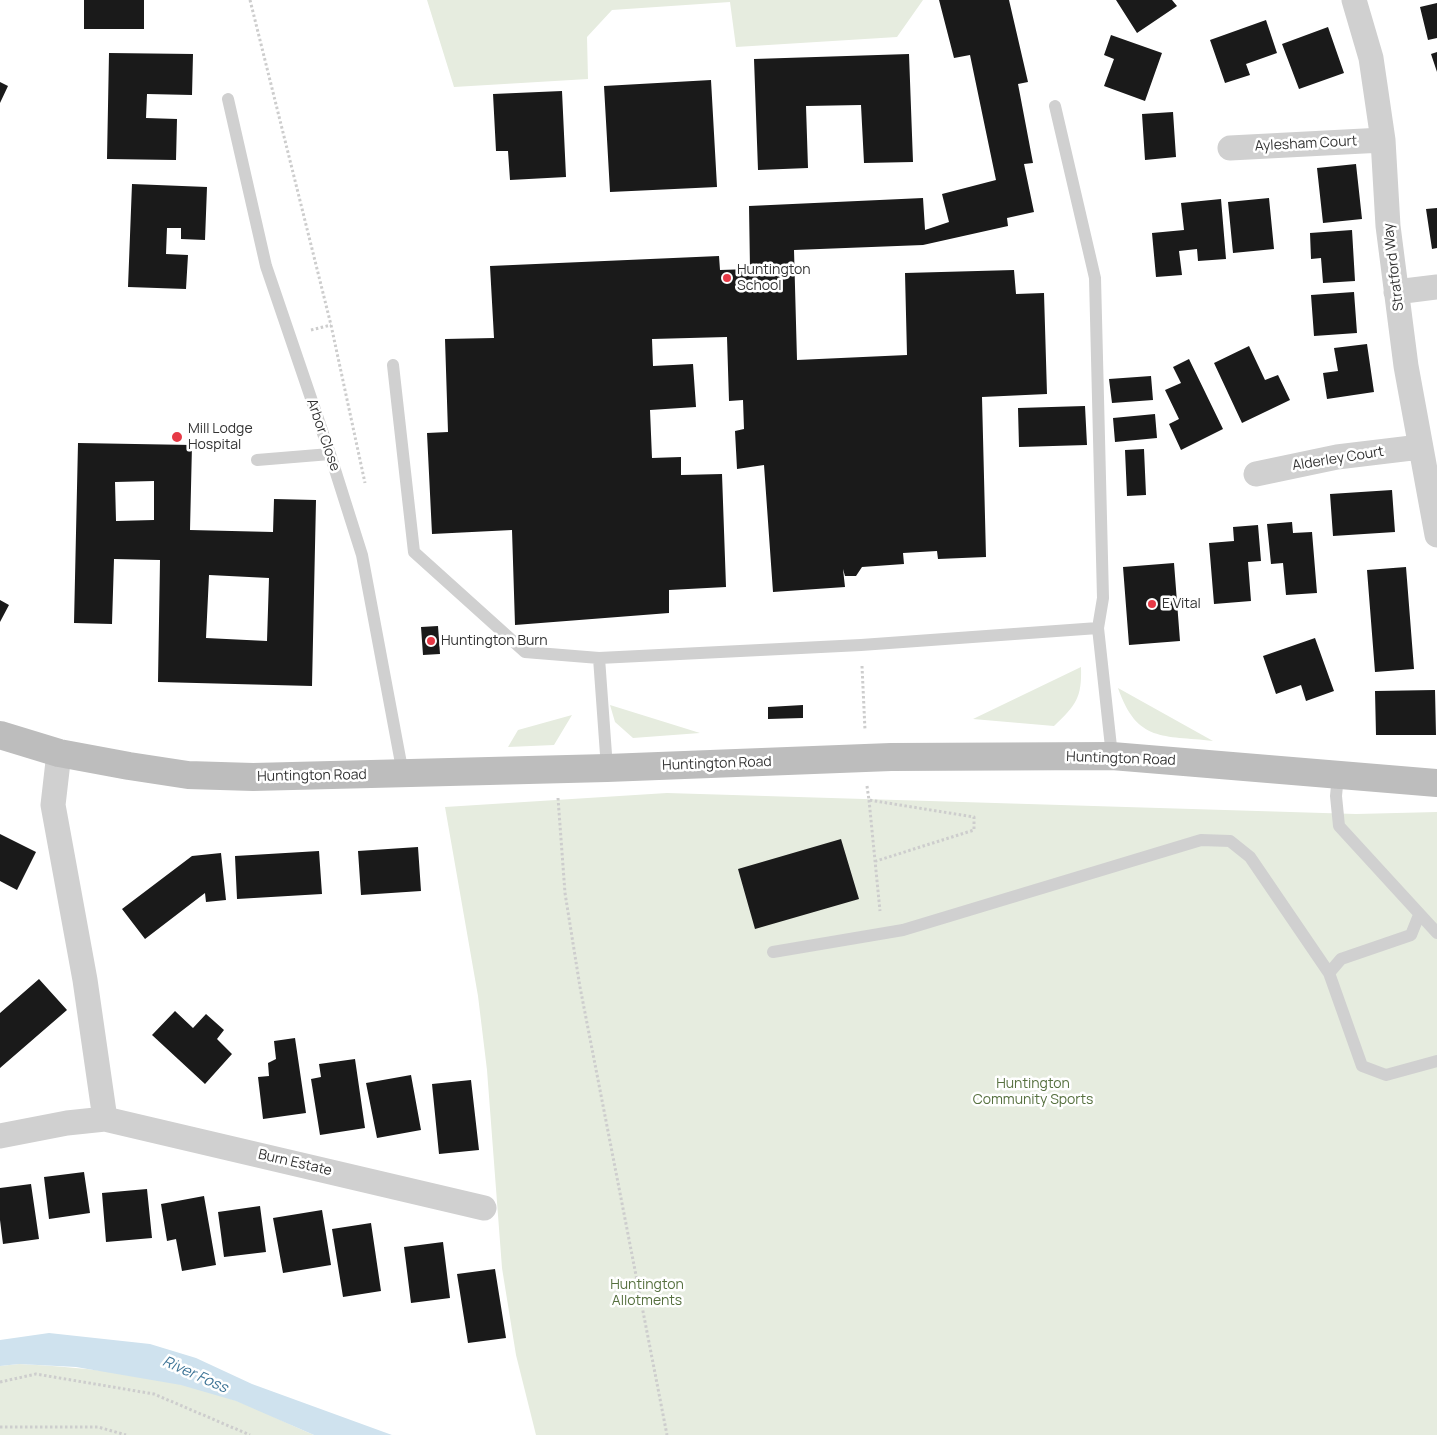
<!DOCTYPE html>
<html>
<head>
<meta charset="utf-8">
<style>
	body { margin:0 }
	canvas { display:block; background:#fff }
</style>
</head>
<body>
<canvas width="1437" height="1435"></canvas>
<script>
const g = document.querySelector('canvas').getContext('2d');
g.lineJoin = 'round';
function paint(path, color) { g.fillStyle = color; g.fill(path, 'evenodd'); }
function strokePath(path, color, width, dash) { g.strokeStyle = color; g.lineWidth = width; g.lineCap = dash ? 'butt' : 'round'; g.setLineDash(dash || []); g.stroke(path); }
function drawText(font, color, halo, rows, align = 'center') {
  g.font = font + ' Manrope,sans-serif'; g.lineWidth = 5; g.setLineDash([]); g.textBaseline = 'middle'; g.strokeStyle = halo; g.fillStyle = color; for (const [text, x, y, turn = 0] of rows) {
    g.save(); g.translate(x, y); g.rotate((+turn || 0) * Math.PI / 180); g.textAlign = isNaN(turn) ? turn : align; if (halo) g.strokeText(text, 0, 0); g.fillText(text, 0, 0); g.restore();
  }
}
const green = new Path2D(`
	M427,0H923L897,37L736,47L730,2L612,10L587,37L588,79L454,87Z
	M1081,667C1082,698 1076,705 1054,726L973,719Z
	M1118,688L1213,741C1163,735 1137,743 1118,688Z
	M610,705L700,733L633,738L615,722Z
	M572,715L554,745L508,747L518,730Z
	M667,793L1356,814L1437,812V1435H536L516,1355L502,1268L487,1070L478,996L445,807Z
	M19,1364C87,1367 173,1377 237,1401C263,1411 288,1424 314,1435H0V1366Z`);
const water = new Path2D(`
	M49,1333L150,1344L196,1358L252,1384L392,1435H314L236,1401L181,1385L76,1367L19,1364L0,1366V1340Z`);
const building = new Path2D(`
	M84,0H144V29H84Z
	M939,0H1009L1028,82L1018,84L1033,163L1024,164L1034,212L1007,218L1008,226L923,245L794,250L797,360L907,355L905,273L1014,270L1016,294L1044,293L1047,394L982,397L986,557L938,559L937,551L903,553L904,564L862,567L856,576H845L843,569L845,587L773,592L764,465L737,469L735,431L744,429L743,400L729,401L727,337L652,339L653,366L693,364L696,407L650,410L652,458L681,457V475L722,474L726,587L669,590V613L515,625L512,530L432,534L427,433L448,432L445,339L494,338L490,266L719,256L720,270L750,269L749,206L923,198L925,230L949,222L942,194L996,180L970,55L954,58Z
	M1116,0H1172L1177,6L1137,33Z
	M1437,3V38L1428,40L1420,7Z
	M1266,20L1277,53L1246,64L1250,75L1225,83L1210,40Z
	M1328,27L1344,73L1299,89L1282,44Z
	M1111,35L1162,53L1145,101L1104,86L1114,59L1104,55Z
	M1437,52V72L1431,54Z
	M109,53L193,54L192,95L147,94L146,118L177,119L176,160L107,159Z
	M909,54L913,162L864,163L861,105L806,106L808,168L758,170L754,59Z
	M711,80L717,187L610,192L604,86Z
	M0,82L8,86L0,103Z
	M562,91L566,177L510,180L508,151H496L493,94Z
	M1173,112L1176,157L1145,160L1142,114Z
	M1356,164L1362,219L1323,223L1317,168Z
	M132,184L207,187L205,240L181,239V228H167L166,254L188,255L186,289L128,287Z
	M1269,198L1274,249L1233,253L1228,202Z
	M1221,199L1226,259L1198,261L1197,249L1179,251L1182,275L1156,277L1152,233L1184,230L1181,203Z
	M1437,208V248L1432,249L1426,209Z
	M1352,230L1355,281L1323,283L1321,258L1311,259L1310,233Z
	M1354,292L1357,333L1314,336L1311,295Z
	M1367,344L1374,392L1327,399L1323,373L1338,371L1334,348Z
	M1249,346L1265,380L1278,375L1290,400L1242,423L1214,363Z
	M1189,359L1223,429L1181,450L1169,424L1179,419L1165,390L1181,383L1173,367Z
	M1151,376L1153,400L1112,403L1109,379Z
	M1085,406L1087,445L1019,447L1018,408Z
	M1155,414L1157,438L1115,442L1113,418Z
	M78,443L192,445L190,530L273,532L274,499L316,500L312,686L158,682L160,560L114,559L112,624L74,623ZM154,481V520L116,521L115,482ZM209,575L269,578L267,641L206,638Z
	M1144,449L1146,495L1127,496L1125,450Z
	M1392,490L1395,532L1333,536L1330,494Z
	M1292,522L1293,533L1312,532L1317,593L1286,595L1283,563L1271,564L1267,524Z
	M1258,525L1261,561L1248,562L1251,601L1214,604L1209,543L1234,541L1233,527Z
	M1174,563L1180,641L1129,645L1123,567Z
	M1406,567L1414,669L1375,672L1367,570Z
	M0,600L9,605L0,622Z
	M438,626L440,654L423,655L421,627Z
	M1315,638L1334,691L1306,701L1301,685L1276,694L1263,656Z
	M1435,690L1436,735H1376L1375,691Z
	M803,705V718L768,719V707Z
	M0,834L36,852L17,890L0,881Z
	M841,839L859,899L755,929L738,869Z
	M418,847L421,891L361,895L358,851Z
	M319,851L322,894L237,899L235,856Z
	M221,853L226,900L206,902L205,893L145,939L122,909L192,856Z
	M39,979L67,1010L0,1068V1013Z
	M175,1011L193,1028L206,1014L224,1030L217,1039L232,1054L205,1084L152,1035Z
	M295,1038L306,1113L263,1119L258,1077L269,1076L268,1063L276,1059L274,1041Z
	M355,1059L365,1128L320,1135L311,1079L321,1077L319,1064Z
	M411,1075L421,1130L377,1138L366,1083Z
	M471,1080L479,1150L439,1154L432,1084Z
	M84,1172L90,1213L49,1219L44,1177Z
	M31,1184L39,1239L3,1244L0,1220V1188Z
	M147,1189L152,1238L106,1242L102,1193Z
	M204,1196L216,1265L182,1271L176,1239L167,1241L161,1204Z
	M260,1206L266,1252L224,1257L218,1212Z
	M322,1210L331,1265L283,1273L273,1218Z
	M371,1223L381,1291L343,1297L332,1229Z
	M443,1242L450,1298L411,1303L404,1247Z
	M495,1269L506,1338L468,1343L457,1274Z`);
const path = new Path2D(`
	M250,0L331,325L365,483
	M311,330L331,325
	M862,666L865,730
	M867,786L869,800L974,817V830L876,861
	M558,798L565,893L580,987L667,1435
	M869,800L880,911
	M0,1382L36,1374L154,1394L250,1435
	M0,1427H98L126,1435`);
const lane = new Path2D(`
	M228,99L266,266L330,454L362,555L403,774
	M1055,106L1095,278L1103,598L1098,628
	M393,365L414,552L525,652L599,658
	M257,460L330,454
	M607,768L599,658L861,645L1098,628L1112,756
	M1338,775L1336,796L1339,826L1437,933
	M1419,915L1411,935L1341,959L1329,973L1362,1066L1386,1075L1437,1061
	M773,952L903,930L1201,840L1230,841L1250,857L1329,973`);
const street = new Path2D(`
	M1354,0L1371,58L1383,140L1388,226L1406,366L1437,535
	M1230,148L1383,140
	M1396,292L1437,287
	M1256,474L1337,457L1420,447
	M59,753L53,805L85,980L105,1119
	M0,1136L67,1123L105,1119L484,1208`);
const secondary = new Path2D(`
	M0,735L59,753L129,766L188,775L253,777L607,768L891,757L1112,756L1437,783`);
const markers = [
	[727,278,5,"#e63946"],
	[177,437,6,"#e63946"],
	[1152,604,5,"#e63946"],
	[431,641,5,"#e63946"]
];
const streetNames = [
	["Aylesham Court",1306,144,-3],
	["Stratford Way",1394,267,-97],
	["Arbor Close",323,435,71],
	["Alderley Court",1338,459,-9],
	["Huntington Road",1121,759,2],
	["Huntington Road",717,764,-2],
	["Huntington Road",312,776,-1],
	["Burn Estate",295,1163,13]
];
const poiNames = [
	["Huntington",737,270],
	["School",737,286],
	["Mill Lodge",188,429],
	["Hospital",188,445],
	["E Vital",1162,604],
	["Huntington Burn",441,641]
];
const parkNames = [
	["Huntington",1033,1084],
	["Community Sports",1033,1100],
	["Huntington",647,1285],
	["Allotments",647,1301]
];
const waterNames = [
	["River Foss",195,1375,24]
];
paint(green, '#e6ecdf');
paint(water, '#cfe2ee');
paint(building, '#1a1a1a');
strokePath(path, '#cdcdcd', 3, [2.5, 2.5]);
strokePath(lane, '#d0d0d0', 12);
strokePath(street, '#d0d0d0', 25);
strokePath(secondary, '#bdbdbd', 28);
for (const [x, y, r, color] of markers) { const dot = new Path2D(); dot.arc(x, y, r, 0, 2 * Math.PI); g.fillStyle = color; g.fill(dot); strokePath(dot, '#fff', 2); }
drawText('14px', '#333', '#fff', streetNames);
drawText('14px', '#333', '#fff', poiNames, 'left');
drawText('14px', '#56703f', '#fff', parkNames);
drawText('italic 15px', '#3f7597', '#fff', waterNames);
</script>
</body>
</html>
